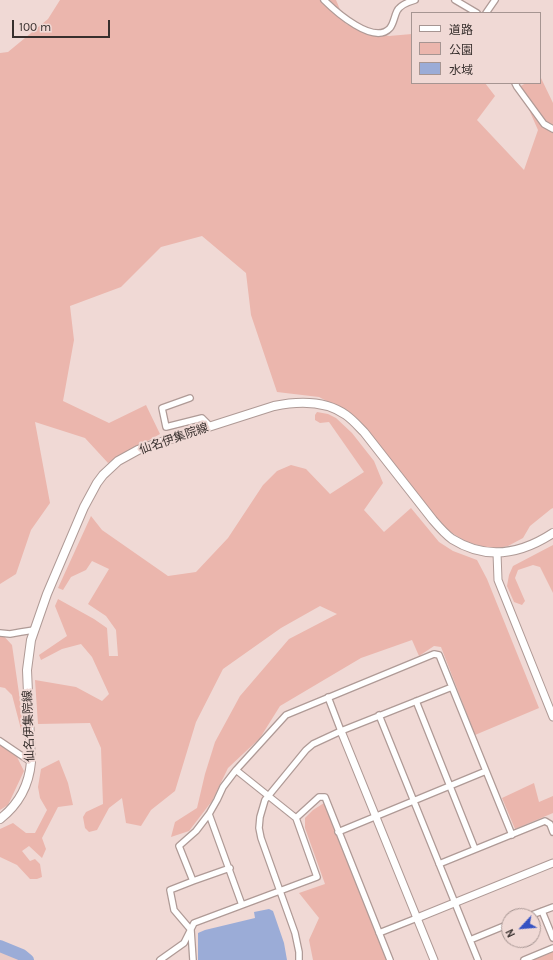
<!DOCTYPE html>
<html>
<head>
<meta charset="utf-8">
<style>
	body { margin:0 }
	#map { position:relative; width:553px; height:960px; overflow:hidden; background:#f0d9d5; font-family:Karla,"Noto Sans JP",sans-serif }
	canvas { display:block }
	.legend { position:absolute; left:411px; top:12px; width:130px; height:72px; box-sizing:border-box; background:#f0d9d5; border:1px solid #a69592; margin:0; padding:5px 7px; list-style:none; font-size:12px; color:#372f2d }
	.legend li { display:flex; align-items:center; gap:8px; height:20px }
	.legend b { width:20px; border:1px solid #a69592 }
	.north { position:absolute; left:501px; top:908px; width:40px; height:40px; box-sizing:border-box; background:#f0d9d5; border:1px solid #a69592; border-radius:50%; rotate:244deg; font-size:11px; font-weight:700; line-height:16px; text-align:center; color:#372f2d }
	.north::after { content:''; display:block; margin:auto; width:14px; height:18px; background:#3552c3; clip-path:polygon(50% 0,100% 100%,50% 72%,0 100%) }
	.scale { position:absolute; left:12px; top:20px; width:98px; height:18px; box-sizing:border-box; border:2px solid #372f2d; border-top:0; padding-left:5px; font-size:12px; line-height:14px; white-space:nowrap; color:#372f2d; -webkit-text-stroke:3px #f0d9d5; paint-order:stroke }
</style>
</head>
<body>
<div id="map">
<canvas width="553" height="960"></canvas>
<ul class="legend">
<li><b style="height:5px;background:#fff"></b>道路</li>
<li><b style="height:11px;background:#ebb6ad"></b>公園</li>
<li><b style="height:11px;background:#9bacd7"></b>水域</li>
</ul>
<div class="north">N</div>
<div class="scale">100 m</div>
</div>
<script>
const g = document.querySelector('canvas').getContext('2d');
g.lineJoin = 'round';
function paint(path, color) { g.fillStyle = color; g.fill(path, 'evenodd'); }
function strokePath(path, color, width, dash) { g.strokeStyle = color; g.lineWidth = width; g.lineCap = dash ? 'butt' : 'round'; g.setLineDash(dash || []); g.stroke(path); }
function drawText(font, color, halo, rows, align = 'center') {
  g.font = font + ' Karla,"Noto Sans JP",sans-serif'; g.lineWidth = 4; g.setLineDash([]); g.textBaseline = 'middle'; g.strokeStyle = halo; g.fillStyle = color; for (const [text, x, y, turn = 0] of rows) {
    g.save(); g.translate(x, y); g.rotate((+turn || 0) * Math.PI / 180); g.textAlign = isNaN(turn) ? turn : align; if (halo) g.strokeText(text, 0, 0); g.fillText(text, 0, 0); g.restore();
  }
}
const built = new Path2D(`
	M0,951L7,952L22,960H0Z`);
const green = new Path2D(`
	M60,0H336L346,24L389,36L412,34V83H485L495,96L477,120L524,170L538,130L519,87L526,83H540V76L553,103V508L551,509L530,526L523,538L508,546L492,549L467,542L447,530L433,514L369,432L352,415L342,409L319,397L277,392L251,315L246,273L202,236L161,247L121,287L70,306L74,340L63,401L109,423L146,405L160,434L108,463L85,438L35,422L50,503L31,530L16,574L0,584V53L8,52L48,19Z
	M317,412L328,414L336,418L352,433L374,461L383,483L364,510L384,532L411,508L439,542L453,551L477,560L487,579L539,708L475,735L441,647L434,646L419,656L412,640L361,658L280,706L260,738L228,768L212,801L189,831L171,837L175,822L197,808L205,774L215,742L240,696L289,639L337,614L320,606L281,628L223,669L196,722L175,791L151,810L141,826L126,823L122,798L109,808L97,830L89,832L85,828L83,817L86,812L103,804L101,748L90,723L38,724L35,680L76,687L102,701L109,694L92,657L81,644L62,649L41,660L39,655L67,636L55,606L58,599L94,619L107,628L109,656H118L116,630L106,616L88,604L109,569L92,561L86,570L71,577L63,590L58,588L91,516L102,530L168,576L196,572L228,538L263,485L277,471L291,465L306,469L330,494L364,472L329,422L320,423L315,420V415Z
	M553,545V593L540,567L533,565L518,570L515,578L525,601L522,605L514,602L507,586L509,575L513,566Z
	M0,632L12,645L25,735L22,733L12,695L5,688L0,687Z
	M0,745L17,757L24,771L8,805L0,810Z
	M59,760L68,783L73,805L58,807L42,838L46,849L42,858L29,846L22,851L30,861L35,859L40,864L42,877L37,879H30L17,865L0,857V829L13,823L26,833H35L47,810L40,798L38,787L41,769Z
	M534,783L539,802L553,796V813L515,829L502,798Z
	M324,803L387,960H313L309,940L319,918L299,893L325,884L305,828V818L313,810Z
	M552,952H553V960H533Z`);
const water = new Path2D(`
	M269,909L273,911L284,943L287,960H198V933L205,930L255,918L254,912Z`);
const river = new Path2D(`
	M0,946L22,955L28,960`);
const minor = new Path2D(`
	M324,0C335,11 374,46 390,28C394,23 394,17 397,11C400,5 408,2 415,0
	M455,0L477,13
	M486,13L495,0
	M515,83L517,87L544,124L553,129
	M190,398L162,408L166,427L202,418L210,426
	M0,633L10,634L21,632L34,630
	M328,697L341,731
	M416,701L475,849
	M379,715L478,960
	M0,741L31,762
	M236,770L296,818L319,797H325L390,960
	M209,814L242,905
	M338,832L486,771
	M439,864L545,821L550,824L553,832
	M193,881L230,868
	M542,911L553,938
	M529,916L553,907
	M379,933L417,918
	M470,940L509,924
	M160,960L184,943L194,923L317,877L296,818
	M193,960L191,930L174,910L170,890L193,881L179,846L196,831L209,814L217,800L223,787L236,770L286,715L434,654L439,655L512,835
	M299,960V952L295,933L261,838L259,828L260,817L265,800L306,750L313,744L341,731L452,687
	M524,960L553,948`);
const tertiary = new Path2D(`
	M497,553L498,580L553,717
	M341,731L434,960
	M417,918L553,863`);
const secondary = new Path2D(`
	M0,819C18,805 29,785 31,762L27,670L31,640L47,594L84,507L97,483L103,475L118,461L138,450L149,446L274,406C298,401 325,400 346,415C353,420 358,426 364,432L433,520C439,527 445,534 452,539C487,561 521,554 553,533`);
const streetNames = [
	["仙名伊集院線",174,439,-19],
	["仙名伊集院線",29,726,-92]
];
paint(built, '#eacbc6');
paint(green, '#ebb6ad');
paint(water, '#9bacd7');
strokePath(river, '#9bacd7', 12);
strokePath(minor, '#af9a96', 8);
strokePath(tertiary, '#af9a96', 9);
strokePath(secondary, '#af9a96', 10);
strokePath(minor, '#fff', 5.5);
strokePath(tertiary, '#fff', 7);
strokePath(secondary, '#fff', 8);
drawText('12px', '#372f2d', '#f0d9d5', streetNames);
</script>
</body>
</html>
